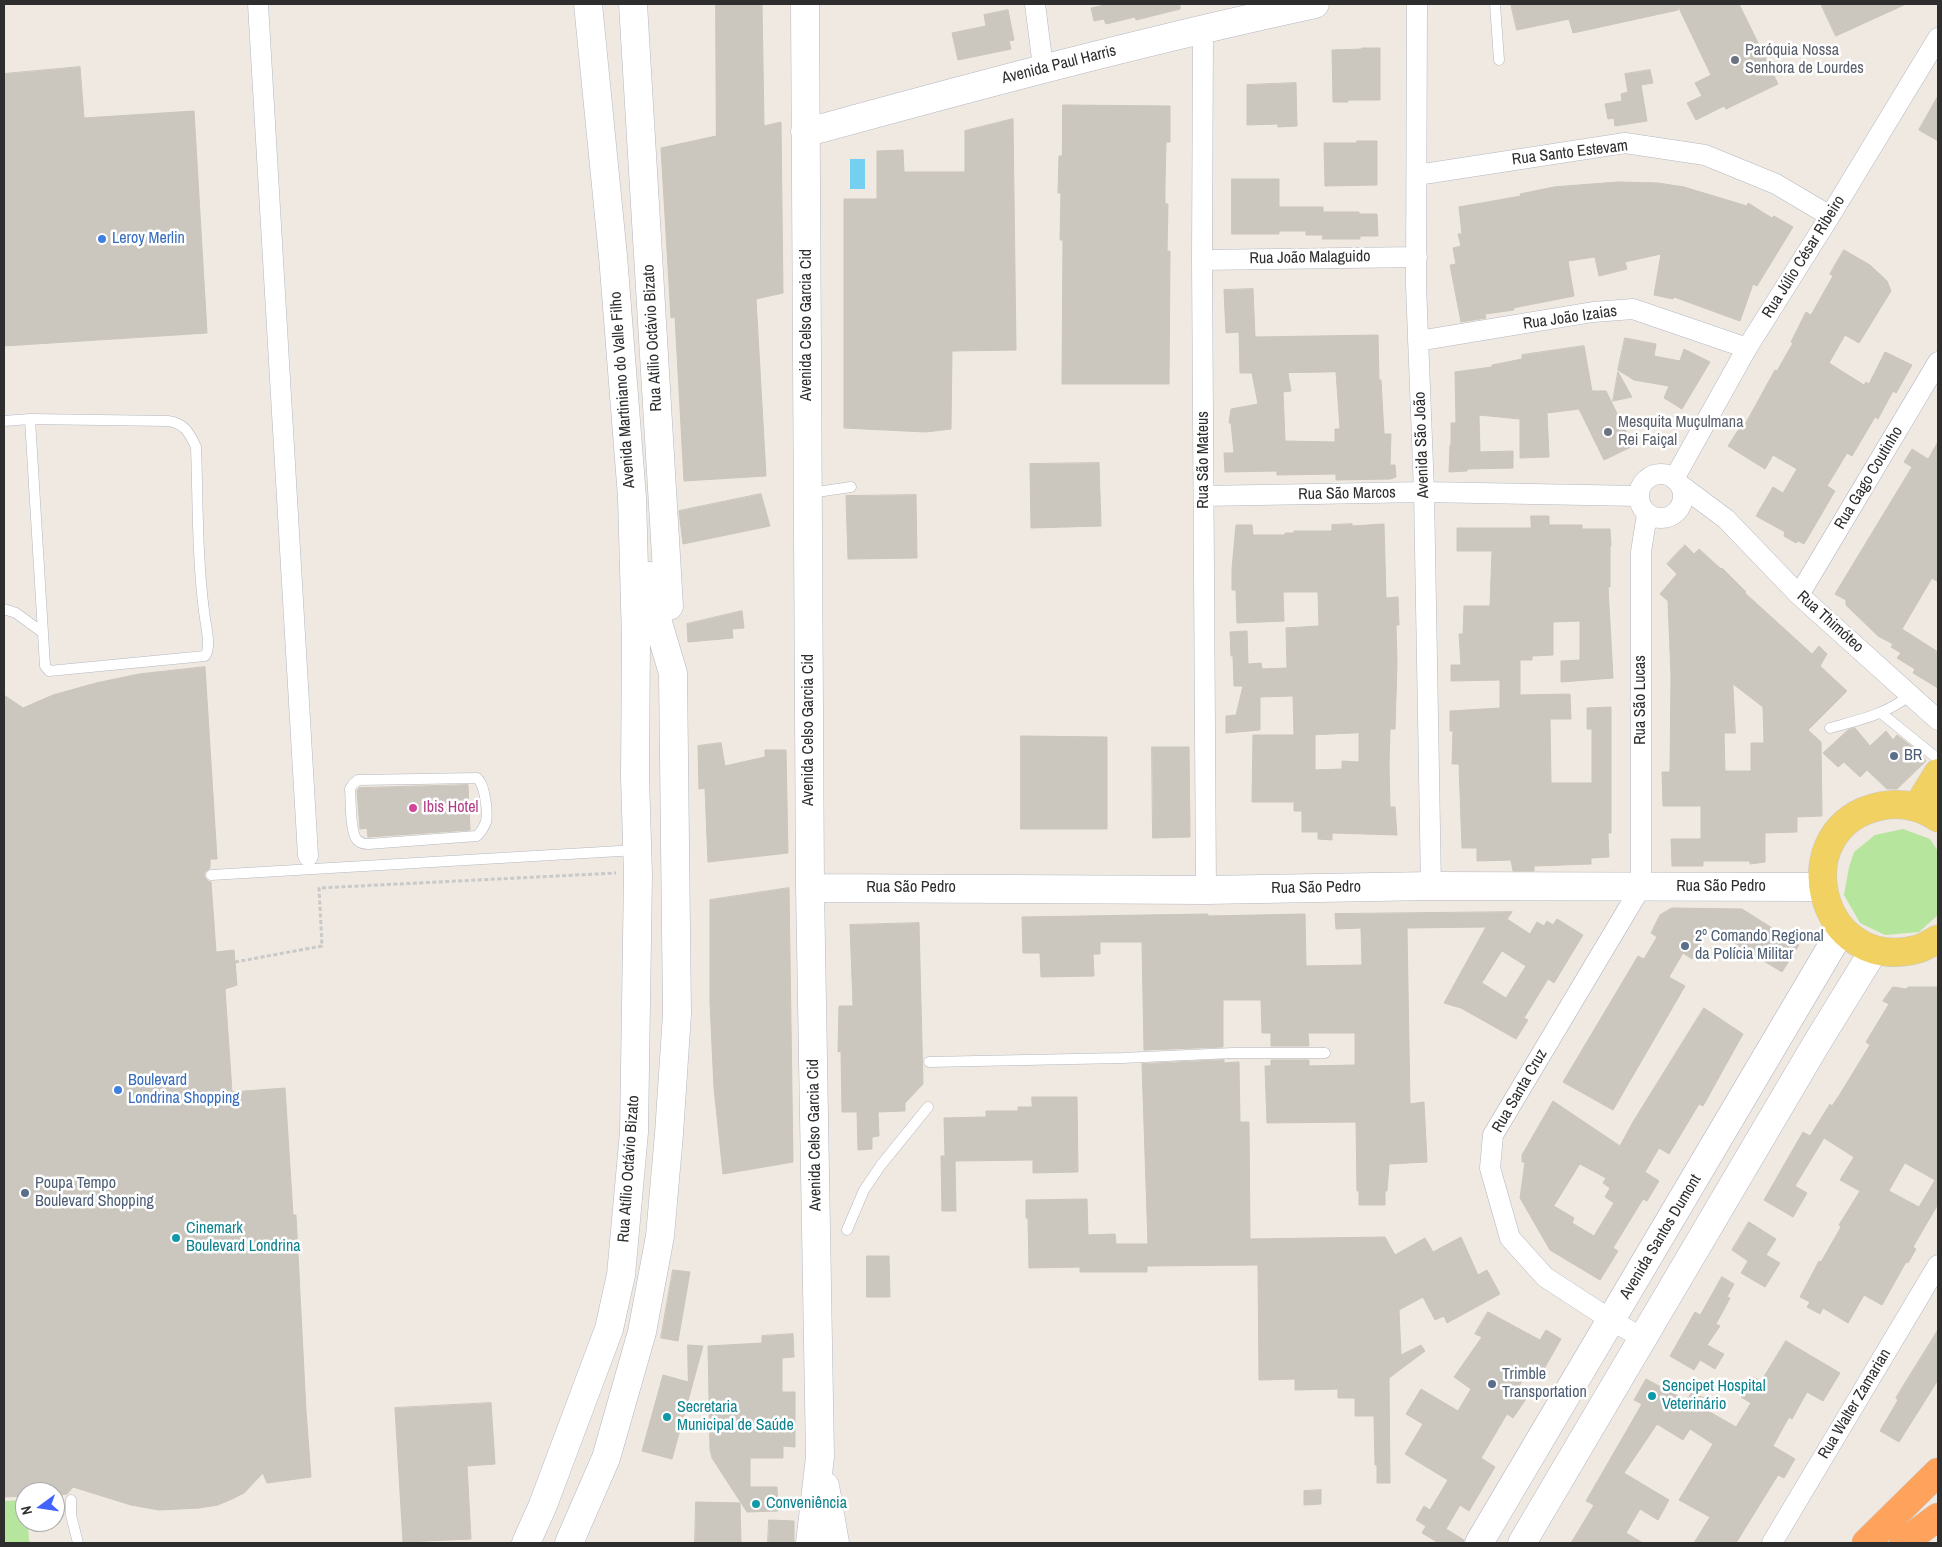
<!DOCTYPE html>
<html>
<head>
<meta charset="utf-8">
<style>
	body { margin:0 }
	#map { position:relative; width:1942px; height:1547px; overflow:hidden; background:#efe9e1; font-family:"Archivo Narrow",sans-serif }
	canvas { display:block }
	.frame { position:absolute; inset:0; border:5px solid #2e2e2e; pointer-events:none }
	.north { position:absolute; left:15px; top:1482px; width:50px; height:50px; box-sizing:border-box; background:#fff; border:1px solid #ababab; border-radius:50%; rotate:256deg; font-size:14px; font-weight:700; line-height:20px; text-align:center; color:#2e2e2e }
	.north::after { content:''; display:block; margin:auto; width:18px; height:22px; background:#4264fb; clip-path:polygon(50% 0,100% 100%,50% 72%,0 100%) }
</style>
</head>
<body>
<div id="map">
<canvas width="1942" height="1547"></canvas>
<div class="frame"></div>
<div class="north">N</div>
</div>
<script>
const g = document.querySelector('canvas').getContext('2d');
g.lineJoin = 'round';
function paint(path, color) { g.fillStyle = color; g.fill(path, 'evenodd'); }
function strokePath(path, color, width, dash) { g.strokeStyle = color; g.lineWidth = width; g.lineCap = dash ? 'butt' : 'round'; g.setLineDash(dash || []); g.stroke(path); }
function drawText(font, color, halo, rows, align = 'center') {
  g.font = font + ' "Archivo Narrow",sans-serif'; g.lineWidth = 5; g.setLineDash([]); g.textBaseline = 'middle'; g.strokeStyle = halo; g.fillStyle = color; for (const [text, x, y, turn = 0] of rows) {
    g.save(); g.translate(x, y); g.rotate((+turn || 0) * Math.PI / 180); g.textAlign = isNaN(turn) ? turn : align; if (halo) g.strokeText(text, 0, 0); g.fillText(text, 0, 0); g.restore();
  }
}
const green = new Path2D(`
	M1903,829L1930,839L1938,851V915L1919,932L1885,935L1860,923L1844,895L1849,867L1854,852L1875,835Z
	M25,1500V1522H28L29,1541L32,1543H4V1501Z`);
const water = new Path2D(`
	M850,159H865V189H850Z`);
const building = new Path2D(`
	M716,4H762L764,126L781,122L783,293L756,299L766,476L684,481L675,317L671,318L661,148L716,136Z
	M1101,4H1180V9L1136,20L1135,17L1106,24L1104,19L1094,21L1091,8L1101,6Z
	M1511,4H1739L1778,84L1726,109L1724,106L1696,120L1687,103L1702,96L1695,83L1711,75L1678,6V10L1573,33L1569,19L1517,30Z
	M1821,4H1906L1836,36Z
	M1008,10L1014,40L1009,41L1011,49L958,60L952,33L986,26L984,15Z
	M1362,48H1380V100H1348V102H1333L1332,50L1362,49Z
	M80,67L84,118L194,111L207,333L4,346V74Z
	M1650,70L1653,83L1641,85L1647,121L1615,126L1614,118L1608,119L1605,104L1622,101L1621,94L1628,92L1625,74Z
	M1296,83L1297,126L1278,127V124L1247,125V85Z
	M1938,96V141L1919,130Z
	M1063,105L1170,106V142H1166L1165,185V204H1168L1167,251H1170L1169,384H1062L1063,240H1060L1061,193H1058L1059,156H1062Z
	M1013,119L1016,350L952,351L951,429L926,432L844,428V199H877V151L903,150L904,172H965V131Z
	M1357,141H1377V185L1325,186L1324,143H1357Z
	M1232,179H1279V207H1323V212H1359V214H1377L1378,236H1360V239H1322L1323,235H1306V231H1279V234H1232Z
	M1618,182L1658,183L1684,187L1747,206L1748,203L1772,218L1774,216L1793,227L1757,286L1753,284L1740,321L1674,297L1673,299L1654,295L1661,254L1625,262L1627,269L1599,276L1595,257L1568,261L1574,296L1513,308L1514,310L1485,314L1486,318L1461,322L1450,265L1456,264L1453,248L1461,246L1458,234H1462L1459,207L1521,196L1520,194L1554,187Z
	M1844,250L1870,265L1887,281L1891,291L1859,343L1845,335L1829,363L1864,385L1866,382L1869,384L1885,352L1912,365L1896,393L1893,391L1878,419L1875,417L1852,456L1847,453L1827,486L1835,491L1804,544L1798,541L1796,543L1784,536L1785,532L1756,516L1773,487L1783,493L1797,469L1773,455L1765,469L1728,446L1739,429L1742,430L1775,370L1777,371L1793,343L1791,342L1806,312L1811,315L1833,276L1830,274Z
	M1253,289L1255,337L1378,335L1379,380H1381L1384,434H1391L1390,465H1395L1396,477L1390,479L1336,480V474L1277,475V471L1225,472L1224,453H1234L1231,423H1229L1231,409L1258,404L1252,373H1240L1239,332L1226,333L1224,290ZM1336,372L1340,429H1335V442L1285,441L1283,392L1291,391L1288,373Z
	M1625,338L1656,344L1654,356L1680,361L1684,349L1710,362L1682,409L1664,398L1669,386L1634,380L1618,370Z
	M1584,346L1592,391H1606L1633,446L1604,460L1579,409L1547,413L1549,457L1520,458V419L1479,415L1480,452L1513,451V468L1467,469V471L1449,472L1450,445H1451V423H1456L1455,372L1492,367V365L1522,359V355Z
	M1618,372L1632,397L1613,401Z
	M1938,442V582L1932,578L1902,629L1938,652V688L1913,673L1915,669L1897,658L1901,653L1891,647L1893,644L1878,636L1846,605V600L1835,594L1912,467L1904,462L1912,449L1928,459Z
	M1099,463L1101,526L1031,528L1030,464Z
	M761,494L770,526L683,544L679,511Z
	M916,495L917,558L848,559L846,496Z
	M1531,516H1549V525H1582V529H1610L1611,546H1610V587H1608L1613,678L1561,682V661L1580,660V621L1553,622V655L1532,656V660H1520V695L1570,694L1571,719H1550L1551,783H1592V729H1587V708L1611,707V833H1608L1609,857L1591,858V864L1534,866V871H1513L1511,860L1477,861V848H1462L1459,764H1452L1453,731H1450V711L1500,708V680L1451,681V665H1461L1459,634H1463L1464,606H1490L1492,551H1457V528H1531Z
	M1352,524V526L1384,524L1386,598L1398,597L1399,625H1396L1397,663L1395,729H1390L1389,765L1390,807H1395L1397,835L1332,833V840L1318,839V832H1302V811H1294V802H1252L1253,735H1294L1293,696L1260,697V730L1226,733V716L1236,715L1243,686H1234L1233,656H1231L1230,632L1247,631L1248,664L1261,663L1262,669L1287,668L1286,628L1319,626L1318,592H1283L1284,621L1237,623L1236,590H1232V569L1236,525H1252L1253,535H1285V533H1294V531H1332V525ZM1359,733V762L1342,761V769L1315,770V735Z
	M1685,545L1694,554L1699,549L1721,569L1722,568L1746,592L1745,593L1812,654L1819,646L1827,654L1820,666L1847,691L1808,730L1821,742L1822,816L1797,817V832L1765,833V862L1750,864V861H1703V866H1672L1671,839H1701V806H1663L1662,772H1670L1671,675L1668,601L1660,594L1677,574L1667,564ZM1733,684L1763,707L1764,743H1751V771H1725L1724,733H1735Z
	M742,611L744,628L732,629L733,638L688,642L687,624Z
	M205,667L217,859H210V868L205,872L204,876L208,881L211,882L216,952L234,950L237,985L225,989L232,1092L285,1088L293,1215H296L306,1411L311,1477L267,1483L263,1473L244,1493L232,1499L218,1505L199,1508L159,1510L131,1505L73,1487L67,1494L55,1495V1492H25V1496L4,1497V695L23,708L53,695L96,683L139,674Z
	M1855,728L1870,746L1886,731L1893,740L1897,735L1919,752L1926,761L1897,789H1887L1867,770L1860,777L1844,762L1838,767L1823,753L1848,730Z
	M1021,736L1107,737V829H1021Z
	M721,743L725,766L765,757V750H786L788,853L708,862L705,788L699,789L698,746Z
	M1152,747H1189L1190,837L1153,838Z
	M468,785L470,830L368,837L367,828L360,829L357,791L359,788Z
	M789,888L793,1162L723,1174L714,1088L710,1003V900Z
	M1672,908L1742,909L1799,945L1782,972L1709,928L1692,959L1683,953L1669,977L1685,986L1613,1110L1563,1082L1638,956L1644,959L1657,937L1651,933L1660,915Z
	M1512,912L1507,919L1530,934L1537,922L1544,926L1547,921L1553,925L1557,919L1583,935L1554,983L1548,979L1524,1018L1528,1020L1516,1039L1461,1008L1444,1003L1486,927L1407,928L1410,1104L1424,1102L1427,1162L1389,1164L1387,1191H1385V1205H1359V1191H1357L1356,1122L1267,1123L1265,1066H1271V1060H1309V1066L1355,1065V1033H1308L1309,1046H1271V1033H1262L1261,1000H1223V1047L1144,1050L1142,942H1100V954H1093L1094,976L1041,977L1040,953H1023L1022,917L1208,914V916L1305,914L1306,966L1362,965L1361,928L1336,929L1335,914ZM1502,951L1526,966L1506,998L1482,983Z
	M919,923L923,1084L905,1103V1111L878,1112L879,1136L872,1137V1149L858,1150L857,1112H842L841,1051L838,1052L839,1006H853L850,925Z
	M1893,987L1906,989L1908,987H1938V1204L1913,1247L1916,1249L1908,1263L1906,1262L1882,1305L1864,1295L1848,1323L1823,1308L1820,1314L1807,1307L1810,1302L1800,1297L1819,1261L1821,1262L1841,1227L1839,1225L1860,1191L1840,1180L1854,1157L1824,1138L1795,1186L1807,1193L1793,1217L1764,1200L1803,1132L1810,1136L1830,1104L1832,1106L1840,1094L1870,1045L1866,1042L1889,1004L1883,1001ZM1905,1163L1935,1180L1919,1207L1889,1191Z
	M1704,1008L1743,1034L1703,1106L1699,1104L1669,1154L1659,1148L1645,1172L1659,1181L1647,1201L1643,1199L1613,1248L1618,1251L1600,1280L1550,1250L1520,1198L1525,1162H1522V1155L1553,1101L1620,1146L1633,1122ZM1580,1164L1606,1178L1603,1183L1610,1188L1605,1197L1614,1203L1594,1236L1572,1223L1574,1218L1554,1206Z
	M1224,1060V1063L1239,1062L1240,1122H1249L1250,1239L1385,1237L1395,1255L1425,1238L1433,1252L1461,1237L1478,1275L1487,1270L1500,1294L1447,1323L1444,1316L1435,1320L1423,1297L1399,1310L1401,1355L1421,1345L1425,1351L1389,1378L1390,1483H1377V1465H1375L1374,1416H1355V1398H1338V1389L1295,1390V1379L1259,1380L1258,1265L1147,1266V1272H1080V1267L1029,1268L1028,1218H1026V1200L1087,1199L1088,1235L1115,1234L1116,1244H1148L1142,1064Z
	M1032,1097H1077L1078,1172L1033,1173V1160L955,1161L956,1211H942L941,1156H945L944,1118L986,1117V1111H1018V1107H1032Z
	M1749,1222L1776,1239L1766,1255L1780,1263L1765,1287L1741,1273L1748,1261L1732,1250Z
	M867,1256H889L890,1297H867Z
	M673,1270L690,1272L678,1341L661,1338Z
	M1722,1277L1734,1284L1727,1297L1730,1298L1716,1324L1720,1326L1707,1345L1724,1354L1715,1369L1700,1360L1694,1370L1670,1356L1695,1312L1700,1315Z
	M1488,1312L1540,1340L1546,1330L1561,1339L1544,1369L1534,1363L1517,1389L1528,1396L1513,1418L1507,1414L1481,1458L1495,1467L1469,1511L1460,1505L1446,1529L1464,1540L1463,1543H1439L1422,1533L1426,1526L1416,1520L1424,1506L1430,1510L1448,1480L1405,1454L1423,1424L1406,1414L1421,1389L1458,1411L1471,1389L1454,1377L1482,1337L1475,1334Z
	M1938,1330V1380L1899,1442L1880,1431L1898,1400L1896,1398Z
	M793,1334L794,1357L782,1358V1392H795V1447L783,1446V1458H750V1487H777L778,1511L747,1512L712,1458L710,1449L708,1346L762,1343V1336Z
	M1786,1341L1840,1373L1823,1401L1807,1392L1792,1419L1789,1417L1773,1446L1795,1459L1784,1478L1778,1475L1736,1543H1694L1710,1517L1679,1500L1713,1444L1690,1429L1683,1440L1657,1424L1624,1473L1669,1500L1658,1520L1640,1509L1626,1533L1643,1543H1571L1594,1505L1586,1501L1642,1404L1634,1400L1646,1379L1687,1401L1692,1391L1712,1403L1708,1411L1736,1427L1751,1403L1741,1397L1753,1377L1761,1381Z
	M688,1345L703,1346L672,1459L642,1451L663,1375L688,1382Z
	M491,1403L495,1464L467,1466L471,1539L403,1542L395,1408Z
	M1321,1490V1504L1304,1505V1491Z
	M696,1502L740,1503L741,1543H695Z
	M769,1520L794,1521V1543H768Z`);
const path = new Path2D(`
	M235,962L322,946L319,888L616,873`);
const lane = new Path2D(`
	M1495,4L1499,60
	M4,421L30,419L168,421C184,423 189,432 196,447C198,501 197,557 204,611C205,623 212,647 205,656L49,671L45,666L30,419
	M810,493L851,487
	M4,609L16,613L42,632
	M1881,713L1938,759
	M1830,728C1859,720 1887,714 1910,695
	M477,778C485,784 488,812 486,822C484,827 481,832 477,836L368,844C364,844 360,843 357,840C350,832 351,801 350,789L353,784L358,780Z
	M211,875L637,850
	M929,1062L1122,1058L1233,1053H1325
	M847,1230L864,1190L881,1165L928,1107
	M71,1500V1515L78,1543`);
const street = new Path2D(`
	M258,4L308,856
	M1035,4L1043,67
	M1417,4L1416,285L1424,492L1431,886
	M1203,30L1202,260L1206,890
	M1417,175L1625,143L1705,155L1776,184L1830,216
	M1202,260L1417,257
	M1418,341L1593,312L1633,309L1747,348
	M1639 496a22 22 0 1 1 44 0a22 22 0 1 1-44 0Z
	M1674,479L1747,348L1830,216L1938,38
	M1679,484L1726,519L1799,595L1938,720
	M1204,496L1424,492L1639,496
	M1799,595L1938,362
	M1644,1339L1611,1320L1545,1277L1510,1238L1490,1168L1493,1135L1641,887V552L1647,514
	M1772,1543L1938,1265`);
const secondary = new Path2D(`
	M633,4L669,606
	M805,4L810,888L820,1457L810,1543
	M805,131L819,129C983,84 1148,40 1315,4
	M810,888L1206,890L1431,886L1822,887
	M825,1486L835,1543
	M526,1543L543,1505L609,1329L621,1275L634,1132L638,875L635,777L636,639L632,497L613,256L588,4
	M569,1543L606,1458L642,1332L660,1236L669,1134L677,1014L673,673L650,596L649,576
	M1479,1543L1842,929
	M1522,1543L1815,1046L1874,950`);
const primary = new Path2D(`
	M1917,807L1938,773
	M1938,818C1921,806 1901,802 1881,806C1783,826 1817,976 1918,949C1925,947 1932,942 1938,939`);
const highway = new Path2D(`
	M1866,1543L1938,1472
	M1903,1543L1938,1517`);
const markers = [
	[1735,60,5,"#6b7280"],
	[102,239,5,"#3f7fe0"],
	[1608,432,5,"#6b7280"],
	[1894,756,5,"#5c6f8a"],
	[413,808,5,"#d1479c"],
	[1685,946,5,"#5c6f8a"],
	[118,1090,5,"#3f7fe0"],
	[25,1193,5,"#5c6f8a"],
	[176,1238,5,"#0f9aa8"],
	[1492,1384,5,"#5c6f8a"],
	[1652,1396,5,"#0f9aa8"],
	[667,1417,5,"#0f9aa8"],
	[756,1504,5,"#0f9aa8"]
];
const worshipNames = [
	["Paróquia Nossa",1745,51],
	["Senhora de Lourdes",1745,69],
	["Mesquita Muçulmana",1618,423],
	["Rei Faiçal",1618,441]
];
const streetNames = [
	["Avenida Paul Harris",1059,65,-14],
	["Rua Santo Estevam",1570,153,-7],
	["Rua Júlio César Ribeiro",1804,257,-58],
	["Rua João Malaguido",1310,258,-1],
	["Rua João Izaias",1570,318,-8],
	["Avenida Celso Garcia Cid",807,325,-90],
	["Rua Atílio Octávio Bizato",653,338,-93],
	["Avenida Martiniano do Valle Filho",623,390,-94],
	["Avenida São João",1422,445,-92],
	["Rua São Mateus",1204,460,-90],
	["Rua Gago Coutinho",1869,478,-59],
	["Rua São Marcos",1347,494,-1],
	["Rua Thimóteo",1830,622,42],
	["Rua São Lucas",1641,700,-90],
	["Avenida Celso Garcia Cid",809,730,-90],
	["Rua São Pedro",1721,887],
	["Rua São Pedro",911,888],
	["Rua São Pedro",1316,888,-1],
	["Rua Santa Cruz",1520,1091,-60],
	["Avenida Celso Garcia Cid",815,1135,-91],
	["Rua Atílio Octávio Bizato",629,1169,-86],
	["Avenida Santos Dumont",1661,1237,-59],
	["Rua Walter Zamarian",1855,1404,-59]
];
const shopNames = [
	["Leroy Merlin",112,239],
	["Boulevard",128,1081],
	["Londrina Shopping",128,1099]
];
const serviceNames = [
	["BR",1904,756],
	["2º Comando Regional",1695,937],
	["da Polícia Militar",1695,955],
	["Poupa Tempo",35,1184],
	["Boulevard Shopping",35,1202],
	["Trimble",1502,1375],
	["Transportation",1502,1393]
];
const hotelNames = [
	["Ibis Hotel",423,808]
];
const cultureNames = [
	["Cinemark",186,1229],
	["Boulevard Londrina",186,1247],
	["Sencipet Hospital",1662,1387],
	["Veterinário",1662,1405],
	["Secretaria",677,1408],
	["Municipal de Saúde",677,1426],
	["Conveniência",766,1504]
];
paint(green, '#b6e59e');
paint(water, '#75cff0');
paint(building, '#cbc7bf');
strokePath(building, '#cbc5ba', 1);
strokePath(lane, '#b4b7c1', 11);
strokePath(street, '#b4b7c1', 21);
strokePath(secondary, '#b4b7c1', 29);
strokePath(primary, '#c9c9c9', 29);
strokePath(highway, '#c9c9c9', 29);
strokePath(path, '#c9c9c9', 3, [4, 2.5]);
strokePath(lane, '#fff', 10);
strokePath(street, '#fff', 20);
strokePath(secondary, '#fff', 28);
strokePath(primary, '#f2d163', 28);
strokePath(highway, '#ffa35c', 28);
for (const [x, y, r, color] of markers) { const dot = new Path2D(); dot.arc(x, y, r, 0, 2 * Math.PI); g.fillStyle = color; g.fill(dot); strokePath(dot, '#fff', 2); }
drawText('16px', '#5b616d', '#fff', worshipNames, 'left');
drawText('16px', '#2e2e2e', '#fff', streetNames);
drawText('16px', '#366cbe', '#fff', shopNames, 'left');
drawText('16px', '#4e5e75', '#fff', serviceNames, 'left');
drawText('16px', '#b23c85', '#fff', hotelNames, 'left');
drawText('16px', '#0d838f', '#fff', cultureNames, 'left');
</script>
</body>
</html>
